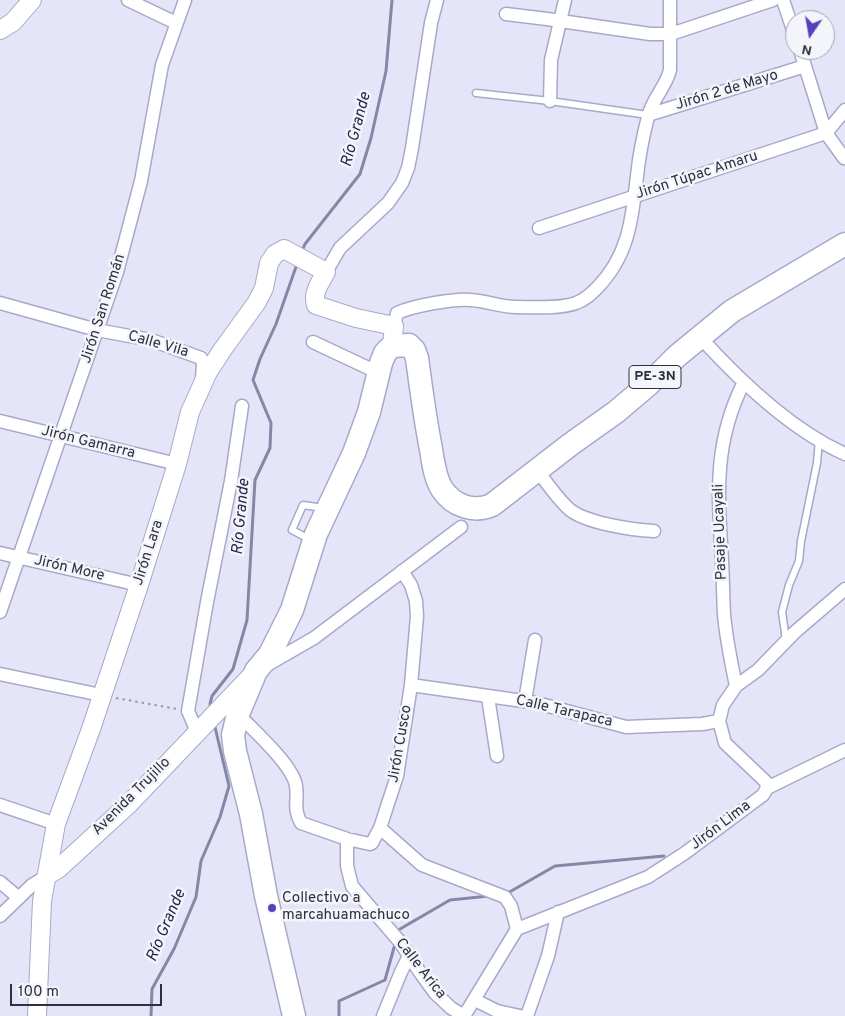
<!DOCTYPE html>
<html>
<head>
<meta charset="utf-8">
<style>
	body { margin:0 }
	#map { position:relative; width:845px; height:1016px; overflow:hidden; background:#e5e5fa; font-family:Overpass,sans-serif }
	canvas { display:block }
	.north { position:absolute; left:785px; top:10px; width:50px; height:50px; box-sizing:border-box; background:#f4f4fb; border:1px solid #a5a6af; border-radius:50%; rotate:192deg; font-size:14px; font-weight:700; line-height:20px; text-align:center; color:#2f303d }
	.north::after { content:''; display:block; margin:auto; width:18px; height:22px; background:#5542ba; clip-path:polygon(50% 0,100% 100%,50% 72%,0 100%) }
	.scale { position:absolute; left:10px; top:984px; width:152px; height:22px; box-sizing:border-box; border:2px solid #2f303d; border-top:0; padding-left:6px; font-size:15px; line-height:18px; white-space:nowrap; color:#2f303d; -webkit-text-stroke:4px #f4f4fb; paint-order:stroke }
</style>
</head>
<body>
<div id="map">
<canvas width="845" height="1016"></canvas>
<div class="north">N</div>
<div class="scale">100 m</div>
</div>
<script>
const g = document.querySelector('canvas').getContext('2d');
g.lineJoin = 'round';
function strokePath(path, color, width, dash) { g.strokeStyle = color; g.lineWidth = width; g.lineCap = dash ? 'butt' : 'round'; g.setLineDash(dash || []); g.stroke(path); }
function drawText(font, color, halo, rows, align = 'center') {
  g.font = font + ' Overpass,sans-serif'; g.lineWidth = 5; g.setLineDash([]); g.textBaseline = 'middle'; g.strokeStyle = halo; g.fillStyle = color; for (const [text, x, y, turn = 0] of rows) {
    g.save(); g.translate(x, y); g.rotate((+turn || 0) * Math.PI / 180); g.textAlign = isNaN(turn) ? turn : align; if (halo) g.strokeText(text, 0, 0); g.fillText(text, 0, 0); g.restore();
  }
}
const stream = new Path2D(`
	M302,251L305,244L360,174L371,138L386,71L392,0
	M211,710L210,704L212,696L233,669L247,620L255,480L270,448L271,423L253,380L260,359L276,324L297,264
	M506,894L555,866L664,856
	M400,929L450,900L489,896
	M151,1016L152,989L174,949L196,897L201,861L220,817L229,786L214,723
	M339,1016V1001L385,980L395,944`);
const path = new Path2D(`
	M116,698L177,709`);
const lane = new Path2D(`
	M476,93L550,101L648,115
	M311,540L292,530L303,505L324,508
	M786,640L782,612L789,585L799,561L801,541L817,463L819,440`);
const street = new Path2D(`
	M128,0L176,23
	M783,0L795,36
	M506,14L547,19L650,34H671L773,0
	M800,50L826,133L844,158
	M550,101L551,60L565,0
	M648,115L805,66
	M539,228L826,133L845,110
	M326,272L340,248L388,203L402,183L408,168L412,148L431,23L437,0
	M0,303L97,330L151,340L201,358L203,362L202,381
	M394,326L397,313C413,306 454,298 471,300C487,301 501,307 516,307C534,307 560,309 576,303C585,300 591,294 597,288C629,255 632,219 637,176C639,157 643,136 648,117C652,99 666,87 670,70V0
	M700,337C739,380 791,430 845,454
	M313,342L379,373
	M0,421L177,464
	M537,470C547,483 557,498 569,509C585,523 633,530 654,531
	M0,553L139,585
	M0,612L117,272L141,181L162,65L185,0
	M267,665L314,638L461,527
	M0,674L101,695
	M411,685L537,703L626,727L702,724L719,721
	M736,686C731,662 726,638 724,614C723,596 723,579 722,561C718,495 713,443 744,382
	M488,697L497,756
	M525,701L535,640
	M238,714C254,731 285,758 294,779C301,795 291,806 301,823L347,839L370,844L372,843L380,828L397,776L411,685L417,616L416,601L411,585L402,571
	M197,732L188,711L207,602L231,481L242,406
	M767,788L845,750
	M0,805L56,824
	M380,828L422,865L505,897L511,906L517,929
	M347,839V866L352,886L400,942L419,971L435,993L451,1008L464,1016
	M0,882L19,898
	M0,916L32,885L48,875
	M475,1000L497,1011L520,1016
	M383,1016L401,972L409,956
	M464,1016L517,929L648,877L685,853L763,795L767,788L766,782L725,743L719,721L723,705L736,686L758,670L795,632L845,589
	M527,1016L548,956L558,912`);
const secondary = new Path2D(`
	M0,30L13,22L32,0
	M48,875L58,869L129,804L252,675
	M37,1016L42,901L56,824L91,729L139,585L177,464L190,412L208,372L223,349L257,302L264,288L269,263L275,254L284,249L326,272C320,283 312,293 316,305L356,318L394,326L392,346`);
const highway = new Path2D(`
	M294,1016L266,896L251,814L235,751L233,735L238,714L256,671L270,654L292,610L316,534L354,453L369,412L381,363L385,353L392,346L409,345L414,350L417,358C421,388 425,419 431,449C433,462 435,478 442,489C453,506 474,513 492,505L571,444L616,412L649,384L677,356L732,311L845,244`);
const markers = [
	[272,908,5,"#5542ba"]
];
const shields = [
	[655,377,52]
];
const shieldNames = [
	["PE-3N",655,377]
];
const streetNames = [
	["Jirón 2 de Mayo",727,91,-17],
	["Jirón Túpac Amaru",697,176,-18],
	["Jirón San Román",104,309,-72],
	["Calle Vila",158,345,16],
	["Jirón Gamarra",88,443,14],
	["Pasaje Ucayali",721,532,-92],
	["Jirón Lara",149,553,-72],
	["Jirón More",69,569,13],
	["Calle Tarapaca",564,712,13],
	["Jirón Cusco",401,744,-80],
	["Avenida Trujillo",132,797,-45],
	["Jirón Lima",721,826,-37],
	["Calle Arica",420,969,52]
];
const poiNames = [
	["Collectivo a",282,899],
	["marcahuamachuco",282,916]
];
const waterNames = [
	["Río Grande",357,130,-75],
	["Río Grande",242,517,-85],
	["Río Grande",167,926,-67]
];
strokePath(stream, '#8687a5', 3);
strokePath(lane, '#a8a9c9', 9);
strokePath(street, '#a8a9c9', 15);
strokePath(secondary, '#a8a9c9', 20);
strokePath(highway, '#a8a9c9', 25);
strokePath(path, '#9899ab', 2, [2.5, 4]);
strokePath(lane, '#fff', 6);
strokePath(street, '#fff', 12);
strokePath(secondary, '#fff', 18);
strokePath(highway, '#fff', 22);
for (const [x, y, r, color] of markers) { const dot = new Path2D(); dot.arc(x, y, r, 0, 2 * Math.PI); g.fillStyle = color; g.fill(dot); strokePath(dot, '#f4f4fb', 2); }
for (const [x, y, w] of shields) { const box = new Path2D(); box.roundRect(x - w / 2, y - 11.5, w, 23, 4); g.fillStyle = '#f4f4fb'; g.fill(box); strokePath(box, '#2f303d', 1); }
drawText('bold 14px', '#2f303d', null, shieldNames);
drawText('15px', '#2f303d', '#f4f4fb', streetNames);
drawText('15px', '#2f303d', '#f4f4fb', poiNames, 'left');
drawText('italic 16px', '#29254f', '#f4f4fb', waterNames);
</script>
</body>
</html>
